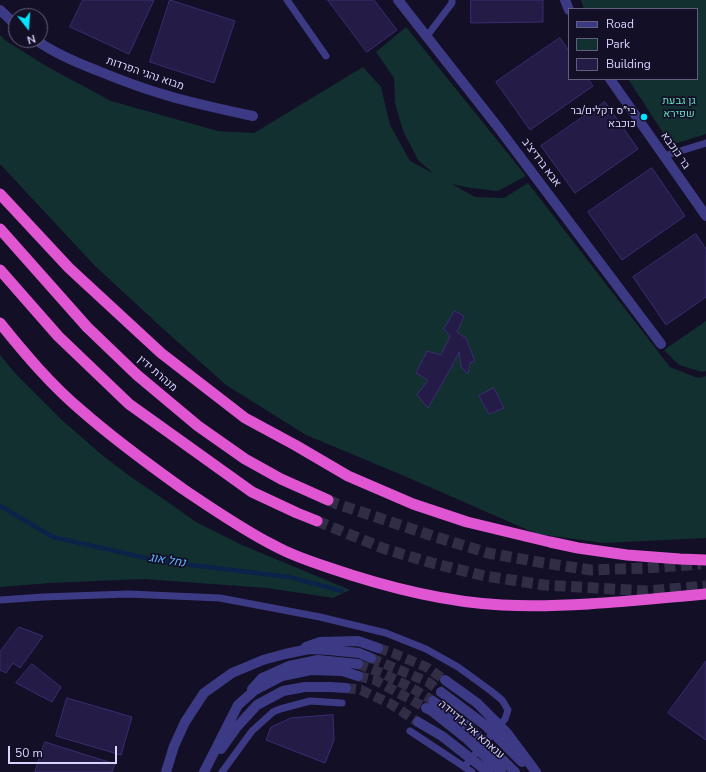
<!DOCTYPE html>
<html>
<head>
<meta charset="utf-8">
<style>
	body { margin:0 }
	#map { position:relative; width:706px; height:772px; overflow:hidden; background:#130f26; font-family:"Nunito Sans",sans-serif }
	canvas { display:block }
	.legend { position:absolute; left:568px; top:8px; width:130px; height:72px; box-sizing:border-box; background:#130f26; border:1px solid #625e7d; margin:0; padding:5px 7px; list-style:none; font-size:12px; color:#d9d4ff }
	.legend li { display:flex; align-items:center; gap:8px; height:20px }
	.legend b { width:20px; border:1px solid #625e7d }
	.north { position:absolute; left:8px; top:8px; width:40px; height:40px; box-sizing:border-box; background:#130f26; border:1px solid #625e7d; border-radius:50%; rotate:163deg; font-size:11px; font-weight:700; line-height:16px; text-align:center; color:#d9d4ff }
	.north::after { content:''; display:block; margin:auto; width:14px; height:18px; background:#00e5ff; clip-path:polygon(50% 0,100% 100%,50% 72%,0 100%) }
	.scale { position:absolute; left:8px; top:746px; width:109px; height:18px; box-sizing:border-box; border:2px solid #d9d4ff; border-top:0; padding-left:5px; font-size:12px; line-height:14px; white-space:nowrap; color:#d9d4ff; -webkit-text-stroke:3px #130f26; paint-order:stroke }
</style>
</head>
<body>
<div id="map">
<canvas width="706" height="772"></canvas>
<ul class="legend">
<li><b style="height:5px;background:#3d3a85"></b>Road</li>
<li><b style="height:11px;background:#12302f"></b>Park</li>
<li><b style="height:11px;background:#241b47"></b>Building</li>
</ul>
<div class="north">N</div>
<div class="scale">50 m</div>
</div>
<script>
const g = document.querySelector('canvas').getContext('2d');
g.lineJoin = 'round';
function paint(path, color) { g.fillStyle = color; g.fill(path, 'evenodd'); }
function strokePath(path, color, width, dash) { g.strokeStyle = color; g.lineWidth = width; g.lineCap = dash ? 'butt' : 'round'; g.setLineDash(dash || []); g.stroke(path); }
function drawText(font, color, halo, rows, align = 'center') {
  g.font = font + ' "Nunito Sans",Heebo,sans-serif'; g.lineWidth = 3.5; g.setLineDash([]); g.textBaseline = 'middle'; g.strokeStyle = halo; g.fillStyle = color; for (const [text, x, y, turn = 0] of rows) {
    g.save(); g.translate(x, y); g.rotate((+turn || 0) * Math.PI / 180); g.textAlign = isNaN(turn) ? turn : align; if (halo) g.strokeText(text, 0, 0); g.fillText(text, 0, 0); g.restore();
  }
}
const green = new Path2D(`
	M581,0H706V134L671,145L628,79H697V9H584Z
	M406,27L526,176L498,191L471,188L452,184L475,197L504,198L528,183L670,367L698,378L706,376V538L604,543L537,534L402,475L306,435L226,385L160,326L95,266L0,164V35L5,40L46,66L111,101L218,131L254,133L363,67L381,87L390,125L410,161L434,174L418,160L403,131L395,103L394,78L376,52Z
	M706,321V371L702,372L679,365L664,350Z
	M0,355L15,373L63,421L102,455L131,477L165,500L196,522L242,545L350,590L333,598L267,588L144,579L50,583L0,587Z`);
const stream = new Path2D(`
	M0,506L53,537L159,561L289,577L342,591`);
const building = new Path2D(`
	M83,0H154L129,54L70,27Z
	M170,0L235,21L214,83L150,62Z
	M328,0H374L397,30L367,52Z
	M471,0H543V22L471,23Z
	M560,38L569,51V79H588L593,86L530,130L496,82Z
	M605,102L638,149L575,193L541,146Z
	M652,168L685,216L622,260L588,212Z
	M696,234L706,249V297L666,325L633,277Z
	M455,311L464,316L457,332L466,338L475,361L470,363L468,374L461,367L459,352L452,366L428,408L417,395L428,380L416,373L427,351L441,355L450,336L444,329Z
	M494,388L504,408L489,414L479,396Z
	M19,627L43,636L20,668L13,663L6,673L0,670V652Z
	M706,661V740L668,713Z
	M32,664L61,687L52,702L16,683Z
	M67,698L132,717L121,755L56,736Z
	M333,715L334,740L325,763L266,740L271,727L291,718Z
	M45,742L115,764L112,772H35Z`);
const minorTunnel = new Path2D(`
	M378,648L393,653L426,667L445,680
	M371,658L428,682L441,692
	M358,664L384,674L412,688L433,701
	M358,676L375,680L426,708
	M346,688L361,690L391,704L418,722`);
const trunkTunnel = new Path2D(`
	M328,500L337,504L436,537L488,553L544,563L591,570L646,568L701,564
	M317,521L385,549L432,563L485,576L544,585L647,591L706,586`);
const service = new Path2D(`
	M287,0L326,56
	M427,36L452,3V0
	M664,156L706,143
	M0,600L43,597L128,594L220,598L320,617L386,633L426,649L458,667L491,691L502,700L508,710L505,719L464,767
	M410,731L472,772
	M222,772L252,731L273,712L280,709L310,701L342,703`);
const minor = new Path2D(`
	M398,0L497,126L661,344
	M565,0L569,10
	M0,10L16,25
	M36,40C54,53 75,62 96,70C120,80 144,89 169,96C196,104 225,110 253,116
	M610,79L706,216
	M306,647L320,642L358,641L378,648
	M445,680L477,703L507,733L536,772
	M252,689L262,678L289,666L318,660L358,664
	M441,692L485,725L522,762
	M433,701L469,727L515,772
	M426,708L432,711L466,738L501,772
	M418,722L442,736L488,772
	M221,749L236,728L257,705L283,691L305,687H331L346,688
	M166,772L174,746L185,722L204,693L232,673L263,660L285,654L309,649L329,650L359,653L371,658
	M204,772L238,705L255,690L282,676L311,670L342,671L358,676`);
const trunk = new Path2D(`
	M0,194L69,268L161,353L245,418L295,445L348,476L413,504L467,522L550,542L578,548L627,555L680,559L706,560
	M0,229L87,327L137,375L198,426L245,459L281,479L328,500
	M0,270L58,336L129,404L252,492L297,513L317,521
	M0,323C25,354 51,385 82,411C114,439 148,464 183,489C213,509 243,530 275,546C291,555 309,561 327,567C382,586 444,602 502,605C570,608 638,600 706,594`);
const markers = [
	[644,117,4,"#00e5ff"]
];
const streetNames = [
	["מבוא נהגי הפרדות",145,74,19],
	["בר כוכבא",675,151,55],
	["אבא ברדיצ'ב",541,163,53],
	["מנהרת ידין",157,374,41],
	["ענאתא אל-ג'דיידה",471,730,41]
];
const parkNames = [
	["גן גבעת",679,101],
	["שפירא",679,114]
];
const poiNames = [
	["בי״ס דקלים/בר",636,111],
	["כוכבא",636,124]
];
const waterNames = [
	["נחל אוג",167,561,9]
];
paint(green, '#12302f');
strokePath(stream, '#0c2248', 4.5);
paint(building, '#241b47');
strokePath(building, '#3b2d73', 1);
strokePath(minorTunnel, '#312d47', 10, [10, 5]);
strokePath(trunkTunnel, '#312d47', 11, [11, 5.5]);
strokePath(service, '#3d3a85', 7);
strokePath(minor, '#3d3a85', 10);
strokePath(trunk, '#e055d1', 11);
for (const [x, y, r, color] of markers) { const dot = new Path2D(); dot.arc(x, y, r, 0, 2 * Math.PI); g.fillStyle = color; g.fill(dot); strokePath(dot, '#130f26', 1.5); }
drawText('11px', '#d9d4ff', '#130f26', streetNames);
drawText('11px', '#5fe0c0', '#130f26', parkNames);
drawText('11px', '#d9d4ff', '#130f26', poiNames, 'right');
drawText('italic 12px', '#62b6ff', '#130f26', waterNames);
</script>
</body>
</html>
